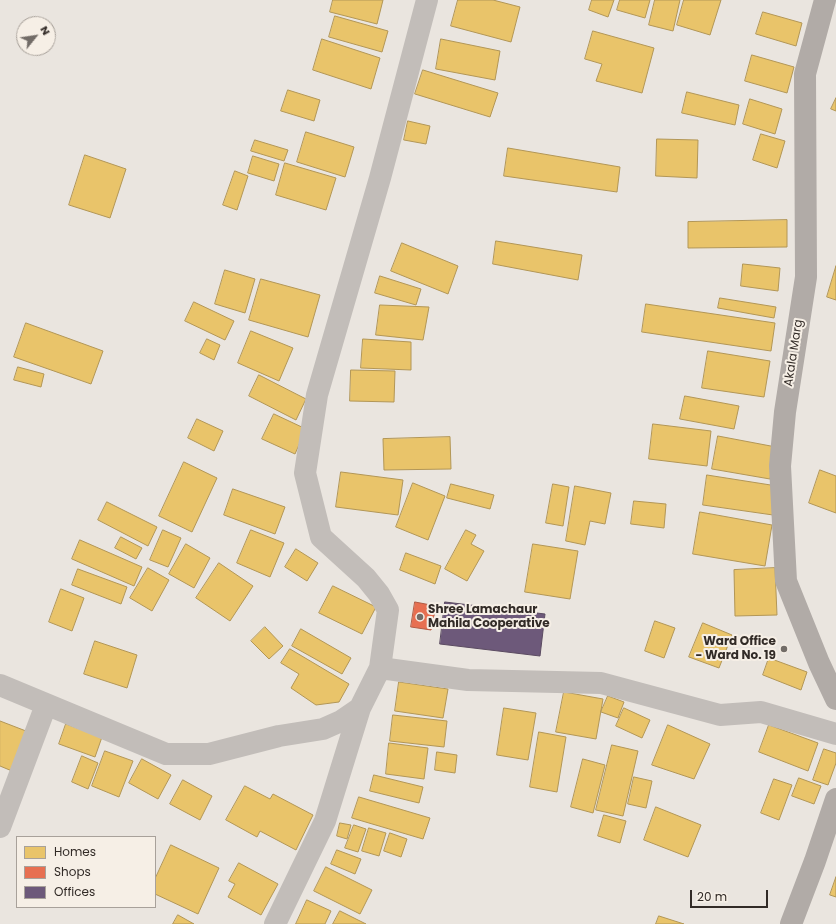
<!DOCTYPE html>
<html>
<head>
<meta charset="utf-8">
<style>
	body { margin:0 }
	#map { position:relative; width:836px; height:924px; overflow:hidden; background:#eae5df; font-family:Poppins,sans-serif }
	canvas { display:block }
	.legend { position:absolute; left:16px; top:836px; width:140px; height:72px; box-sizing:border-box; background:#f6efe6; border:1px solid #a8a19a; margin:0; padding:5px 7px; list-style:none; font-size:12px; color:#322b27 }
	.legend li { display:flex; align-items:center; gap:8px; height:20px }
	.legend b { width:20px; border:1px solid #a8a19a }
	.north { position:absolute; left:16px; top:16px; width:40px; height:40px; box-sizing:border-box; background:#f6efe6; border:1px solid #a8a19a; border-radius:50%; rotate:60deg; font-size:11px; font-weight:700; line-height:16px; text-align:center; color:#322b27 }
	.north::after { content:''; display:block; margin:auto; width:14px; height:18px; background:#726c67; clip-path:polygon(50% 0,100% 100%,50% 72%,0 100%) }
	.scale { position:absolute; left:690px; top:890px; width:78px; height:18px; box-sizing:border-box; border:2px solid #322b27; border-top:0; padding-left:5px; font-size:12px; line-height:14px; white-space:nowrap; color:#322b27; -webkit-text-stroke:3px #f6efe6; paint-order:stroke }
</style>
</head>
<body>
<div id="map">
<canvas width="836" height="924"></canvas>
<ul class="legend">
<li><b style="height:11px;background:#e9c46a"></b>Homes</li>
<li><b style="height:11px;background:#e76f51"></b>Shops</li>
<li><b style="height:11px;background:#6d597a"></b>Offices</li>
</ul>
<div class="north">N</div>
<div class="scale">20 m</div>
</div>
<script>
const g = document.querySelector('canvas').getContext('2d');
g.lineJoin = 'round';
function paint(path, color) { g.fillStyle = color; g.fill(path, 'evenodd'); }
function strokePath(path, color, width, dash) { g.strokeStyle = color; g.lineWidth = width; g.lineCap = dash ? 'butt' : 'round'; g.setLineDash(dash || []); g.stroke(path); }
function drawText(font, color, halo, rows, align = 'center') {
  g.font = font + ' Poppins,sans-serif'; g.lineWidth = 4; g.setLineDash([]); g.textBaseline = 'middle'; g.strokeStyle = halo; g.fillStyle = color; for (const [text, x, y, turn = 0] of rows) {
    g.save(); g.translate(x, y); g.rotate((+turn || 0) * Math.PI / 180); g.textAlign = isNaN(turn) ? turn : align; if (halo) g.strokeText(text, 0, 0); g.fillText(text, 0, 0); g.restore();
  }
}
const homes = new Path2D(`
	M333,0H383L377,24L330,12Z
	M458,0H493L520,7L511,42L451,26Z
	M592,0H614L608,17L589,10Z
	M620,0H650L645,18L617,10Z
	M655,0H680L673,31L649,25Z
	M684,0H721L710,35L677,25Z
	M763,12L802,23L796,46L756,34Z
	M335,16L388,31L382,52L329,37Z
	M593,31L654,48L642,93L596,81L602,64L585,59Z
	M322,39L380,58L371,89L313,70Z
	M441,39L500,51L495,80L436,69Z
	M752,55L794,67L787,93L745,81Z
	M423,70L498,93L490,117L415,94Z
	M288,90L320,100L314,121L281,111Z
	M687,92L739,105L735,125L682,113Z
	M836,98V111L831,109Z
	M750,99L782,109L775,134L743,124Z
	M408,121L430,126L426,144L404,140Z
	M306,132L354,147L345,177L297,162Z
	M761,134L785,141L777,168L753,160Z
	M657,139L698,140L697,178L656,176Z
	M255,140L288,150L284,161L251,151Z
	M508,148L620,167L617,192L504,176Z
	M85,155L126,169L110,218L69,205Z
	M253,156L279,164L274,181L248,173Z
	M285,163L336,178L326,210L276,195Z
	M235,171L248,176L237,210L223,205Z
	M787,220V247L688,248V222Z
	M496,241L582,255L578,280L493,264Z
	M402,243L458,266L448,294L391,271Z
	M743,264L780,268L778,291L741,286Z
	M836,266V300L827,297Z
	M225,270L255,279L245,313L215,304Z
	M380,276L421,289L416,305L375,293Z
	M261,279L320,295L308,337L249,320Z
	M720,298L776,307L774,318L718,308Z
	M194,302L234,321L225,340L185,321Z
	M646,304L775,323L771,351L642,332Z
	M380,305L429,307L423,340L376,335Z
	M26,323L103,351L91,384L14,357Z
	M251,331L293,348L279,381L238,363Z
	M207,339L220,345L214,360L200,353Z
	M363,339L411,342V370L361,368Z
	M708,351L770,361L764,397L702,388Z
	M18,367L44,374L41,387L14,380Z
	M351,370L395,371L394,402L350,401Z
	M259,375L306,399L296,420L249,396Z
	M685,396L739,406L734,429L680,419Z
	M274,414L306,429L295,454L262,439Z
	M197,419L223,431L214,451L188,438Z
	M653,424L711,431L707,466L649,459Z
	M718,436L776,447L770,479L712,469Z
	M450,437L451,469L384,470L383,439Z
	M184,462L217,478L192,532L159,516Z
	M820,470L836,476V513L809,503Z
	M341,472L403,480L398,515L336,507Z
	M707,475L777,486L773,515L703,505Z
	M413,483L445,496L428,540L396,527Z
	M451,484L494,495L490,509L447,498Z
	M553,484L569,487L563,526L546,523Z
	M575,486L611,493L605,524L590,521L585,545L566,541Z
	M233,489L285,507L275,534L224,515Z
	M634,501L666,504L664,528L631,524Z
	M107,502L157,527L148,546L98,520Z
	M700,512L772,525L765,566L693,554Z
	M163,530L181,538L168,567L150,560Z
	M251,530L284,543L270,577L237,563Z
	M466,530L476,535L471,544L484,551L467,581L445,569Z
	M121,537L142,548L136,559L115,548Z
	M80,540L142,567L134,586L72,559Z
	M186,544L210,558L194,588L169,574Z
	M533,544L578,551L570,599L525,592Z
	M296,549L318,563L307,581L285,567Z
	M406,553L441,566L435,584L400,570Z
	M219,563L253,586L230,621L196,598Z
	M148,568L169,580L152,611L130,598Z
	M775,568L777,615L735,616L734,570Z
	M78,569L127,587L121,604L72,585Z
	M333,586L376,607L362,634L319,613Z
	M61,589L84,598L72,631L49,622Z
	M655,621L675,628L664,658L645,651Z
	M703,623L732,635L719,668L689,657Z
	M265,627L283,646L269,659L251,641Z
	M301,629L351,658L342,674L292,646Z
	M95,641L137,655L127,688L84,674Z
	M290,649L349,684L339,702L316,705L291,688L299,674L281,663Z
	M769,658L807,672L801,690L763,675Z
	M399,682L448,689L443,718L395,711Z
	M564,692L603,699L596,739L556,732Z
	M608,696L624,702L618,718L601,712Z
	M504,708L536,713L528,760L497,755Z
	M624,708L650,720L642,738L616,726Z
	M393,715L447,721L444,747L390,741Z
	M0,721L26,731L12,771L0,766Z
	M66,724L102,737L95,757L59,744Z
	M668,725L710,744L694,779L652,765Z
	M769,725L818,743L808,771L759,752Z
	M539,732L566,737L557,792L530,787Z
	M389,743L428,748L424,779L386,774Z
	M612,745L638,751L623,816L596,810Z
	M824,749L836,753V763L828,785L813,780Z
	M105,751L133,761L119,797L92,786Z
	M437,752L457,755L455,773L435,770Z
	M82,756L98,763L88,789L72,782Z
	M142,759L171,775L158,799L129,783Z
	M583,759L605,765L593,813L571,807Z
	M374,775L423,787L419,803L370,791Z
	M634,777L652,781L646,808L628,804Z
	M799,778L821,786L814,804L792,796Z
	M774,779L792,785L779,820L761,813Z
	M183,780L212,796L200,820L170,804Z
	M245,786L270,799L273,794L313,815L296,850L260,831L257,837L226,820Z
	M359,797L430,818L423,839L352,818Z
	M656,807L701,825L688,857L644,840Z
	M604,815L626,821L620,843L598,836Z
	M340,823L351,825L347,839L337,836Z
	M354,825L366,829L358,852L345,848Z
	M369,828L386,833L379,856L362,851Z
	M390,833L407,839L401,857L384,851Z
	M171,845L219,868L198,914L155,894V879Z
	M337,850L361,859L355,874L331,864Z
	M239,863L278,884L261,915L228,897L235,884L229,881Z
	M326,867L372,890L360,914L314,891Z
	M836,877V897L830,895Z
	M307,900L331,911L325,924H296Z
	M340,911L366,924H333Z
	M178,915L194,924H173Z
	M659,916L684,924H656Z`);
const shops = new Path2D(`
	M415,602L436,606L431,630L411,627Z`);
const offices = new Path2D(`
	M445,602L545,614L540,656L440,644Z`);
const minor = new Path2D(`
	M380,668L468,680L601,683L720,715L761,712L836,734
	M0,685L166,754H209L279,736L323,729L341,721L360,708
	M0,827L46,705
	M275,924L325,821L360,708L380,668L388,610L379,594L366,578L321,537L305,473L317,395L380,178L427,0`);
const major = new Path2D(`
	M825,0L805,74L806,277L785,412L780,466L786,581L819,663L836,699
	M791,924L815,861L836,799`);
const markers = [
	[420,617,4,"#726c67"],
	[784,649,4,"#726c67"]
];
const streetNames = [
	["Akala Marg",794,353,-81]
];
const poiNames = [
	["Shree Lamachaur",428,610],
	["Mahila Cooperative",428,624],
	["Ward Office",776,642,"right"],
	["- Ward No. 19",776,656,"right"]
];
paint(homes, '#e9c46a');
strokePath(homes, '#b29656', 1);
paint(shops, '#e76f51');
strokePath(shops, '#b15b44', 1);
paint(offices, '#6d597a');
strokePath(offices, '#5b4b61', 1);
strokePath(minor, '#c2bdb9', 22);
strokePath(major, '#b1aba7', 22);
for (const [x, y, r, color] of markers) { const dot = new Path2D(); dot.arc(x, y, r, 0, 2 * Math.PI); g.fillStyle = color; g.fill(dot); strokePath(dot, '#f6efe6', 1.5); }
drawText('12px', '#322b27', '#f6efe6', streetNames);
drawText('bold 12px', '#322b27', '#f6efe6', poiNames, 'left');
</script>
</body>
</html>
